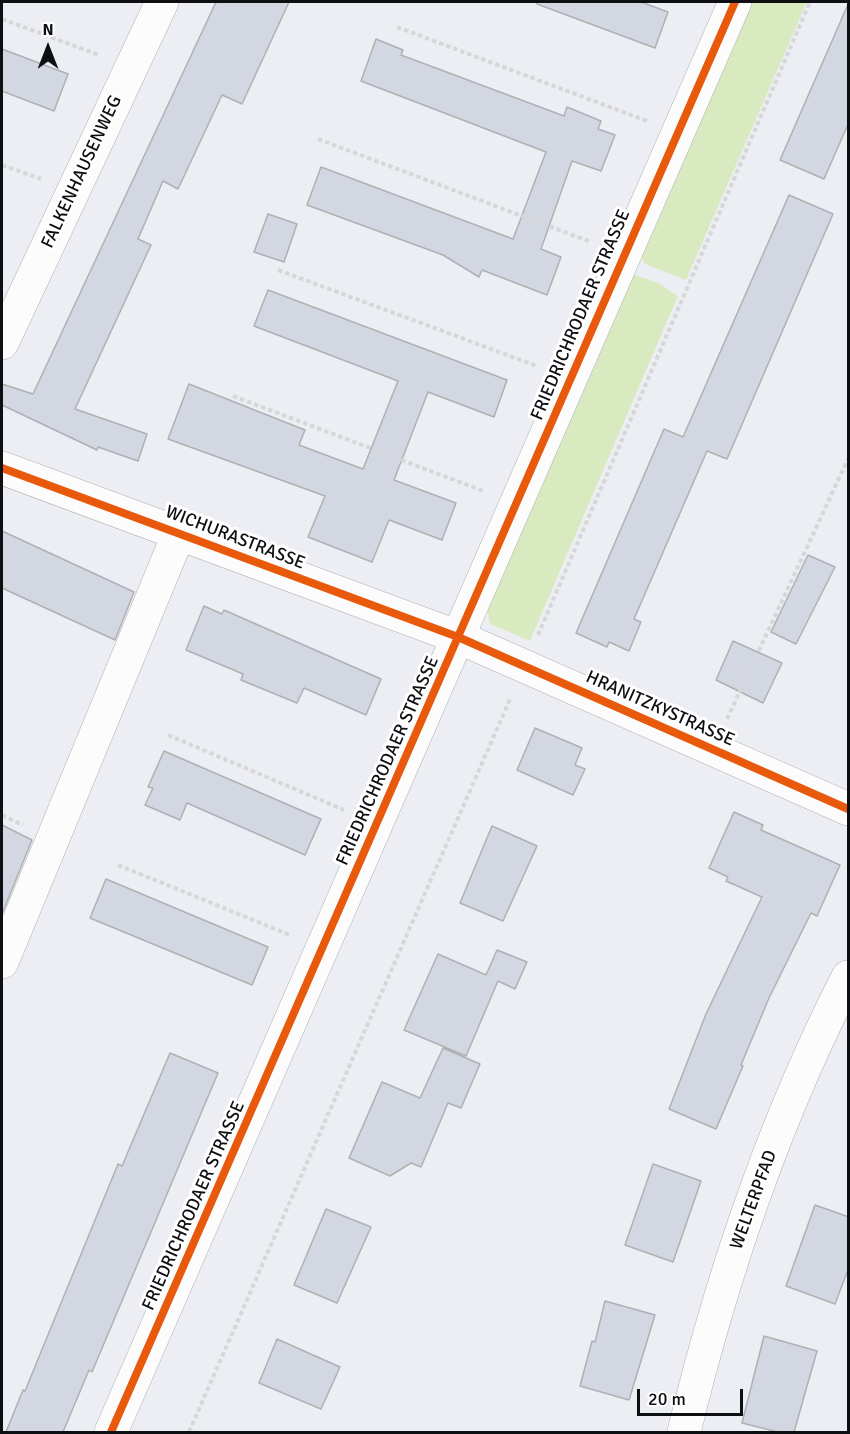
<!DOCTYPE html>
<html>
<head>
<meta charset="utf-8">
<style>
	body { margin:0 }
	#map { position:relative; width:850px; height:1434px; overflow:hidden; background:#edeef3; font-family:Signika,sans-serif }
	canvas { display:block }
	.frame { position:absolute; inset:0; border:3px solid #0e0f12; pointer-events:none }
	.north { position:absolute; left:18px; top:18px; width:60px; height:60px; -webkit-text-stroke:4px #fff; paint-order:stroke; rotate:0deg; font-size:16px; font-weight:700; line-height:24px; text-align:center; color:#0e0f12 }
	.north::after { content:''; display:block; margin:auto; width:21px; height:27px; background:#0e0f12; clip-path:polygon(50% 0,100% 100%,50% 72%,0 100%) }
	.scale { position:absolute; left:637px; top:1389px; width:106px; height:27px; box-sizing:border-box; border:3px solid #0e0f12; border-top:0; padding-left:8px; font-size:18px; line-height:21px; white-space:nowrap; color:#0e0f12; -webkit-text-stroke:4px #fff; paint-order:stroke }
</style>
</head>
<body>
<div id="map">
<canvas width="850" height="1434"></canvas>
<div class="frame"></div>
<div class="north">N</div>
<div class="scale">20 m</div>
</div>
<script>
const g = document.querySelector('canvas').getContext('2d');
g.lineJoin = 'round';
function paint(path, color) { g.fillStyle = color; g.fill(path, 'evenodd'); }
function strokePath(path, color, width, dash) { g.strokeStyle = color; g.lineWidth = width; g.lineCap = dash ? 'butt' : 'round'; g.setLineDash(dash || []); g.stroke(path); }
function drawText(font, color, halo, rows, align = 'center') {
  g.font = font + ' Signika,sans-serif'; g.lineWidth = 6; g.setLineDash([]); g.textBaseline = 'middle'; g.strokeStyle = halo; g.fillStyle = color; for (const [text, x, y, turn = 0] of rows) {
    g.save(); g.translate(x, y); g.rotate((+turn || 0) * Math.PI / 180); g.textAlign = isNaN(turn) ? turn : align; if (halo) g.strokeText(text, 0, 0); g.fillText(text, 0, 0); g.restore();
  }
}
const green = new Path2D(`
	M749,2H807L686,280L645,264L639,254Z
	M630,273L658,283L678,296L530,641L490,624L487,608Z`);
const building = new Path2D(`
	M216,2H289L242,104L222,95L178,189L163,181L138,239L151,245L75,409L147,434L138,461L98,447L97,450L2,405V384L33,394Z
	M537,2H641L668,12L655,48L537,4Z
	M849,2V122L824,179L780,160Z
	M376,39L403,50L401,55L564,116L567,107L601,121L598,129L615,135L601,171L572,161L541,249L561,257L547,295L482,270L479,277L443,255L307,205L321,167L513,239L546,152L361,81Z
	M2,49L68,74L54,111L2,91Z
	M789,195L833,214L727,459L707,451L634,619L641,622L629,651L609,642L607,647L576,633L664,429L683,437Z
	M268,214L297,224L284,262L254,252Z
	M268,290L507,380L494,417L428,392L394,480L456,503L442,540L389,520L372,562L308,537L325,496L168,439L189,384L305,430L299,445L363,469L398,381L254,326Z
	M2,531L134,592L115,640L2,588Z
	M808,555L835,567L796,644L771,632Z
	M204,606L222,614L224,610L381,679L366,715L304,688L297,703L241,680L243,674L186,650Z
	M733,641L782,663L763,703L716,680Z
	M535,728L582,748L575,765L585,769L573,795L517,770Z
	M164,751L321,819L305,855L187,803L180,820L145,805L153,788L148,787Z
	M734,812L763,825L761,830L840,865L817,916L811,913L769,998L741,1065L743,1066L716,1129L669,1109L706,1014L762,897L726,881L728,877L709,868Z
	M2,825L32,840L2,914Z
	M492,826L537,846L503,921L460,903Z
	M106,879L268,947L252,985L90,918Z
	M497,950L527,962L515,989L498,981L466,1056L404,1030L438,954L486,975Z
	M443,1048L480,1064L461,1108L448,1103L421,1167L411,1163L390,1176L349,1158L382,1082L420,1098Z
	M170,1053L218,1073L92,1372L89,1370L63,1432H6L23,1390L25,1391L118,1164L122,1166Z
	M653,1164L701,1181L673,1262L625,1245Z
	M815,1205L849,1217V1267L835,1304L786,1286Z
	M326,1209L371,1227L337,1303L294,1285Z
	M605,1301L655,1315L629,1400L580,1386L592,1341L595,1342Z
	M764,1336L817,1351L794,1432H778L742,1423Z
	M277,1339L340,1367L321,1409L259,1383Z`);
const path = new Path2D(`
	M2,19L99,55
	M397,27L647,121
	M318,139L591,242
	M2,165L41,179
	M278,270L537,366
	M233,396L483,491
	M538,635L810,2
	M727,719L848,459
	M168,735L344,810
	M2,815L23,825
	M118,865L290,935
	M189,1432L511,697`);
const minor = new Path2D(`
	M2,343L162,2
	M2,468L458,637L848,809
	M2,962L179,533
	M111,1432L735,2
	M684,1432C722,1275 774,1121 848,977`);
const cycleway = new Path2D(`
	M2,468L458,637L848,809
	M111,1432L735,2`);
const streetNames = [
	["FALKENHAUSENWEG",82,172,-65],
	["FRIEDRICHRODAER STRASSE",581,315,-67],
	["WICHURASTRASSE",235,538,21],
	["HRANITZKYSTRASSE",660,709,24],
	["FRIEDRICHRODAER STRASSE",388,761,-66],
	["WELTERPFAD",754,1200,-70],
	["FRIEDRICHRODAER STRASSE",194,1206,-66]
];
paint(green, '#daeac0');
paint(building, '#d3d7e2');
strokePath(building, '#afb0b4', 1.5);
strokePath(minor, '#afb0b3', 34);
strokePath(path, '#d6d7d9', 4, [4.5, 3]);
strokePath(minor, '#fcfcfd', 33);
strokePath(cycleway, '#e8590c', 8);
drawText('18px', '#0e0f12', '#fff', streetNames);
</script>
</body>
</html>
